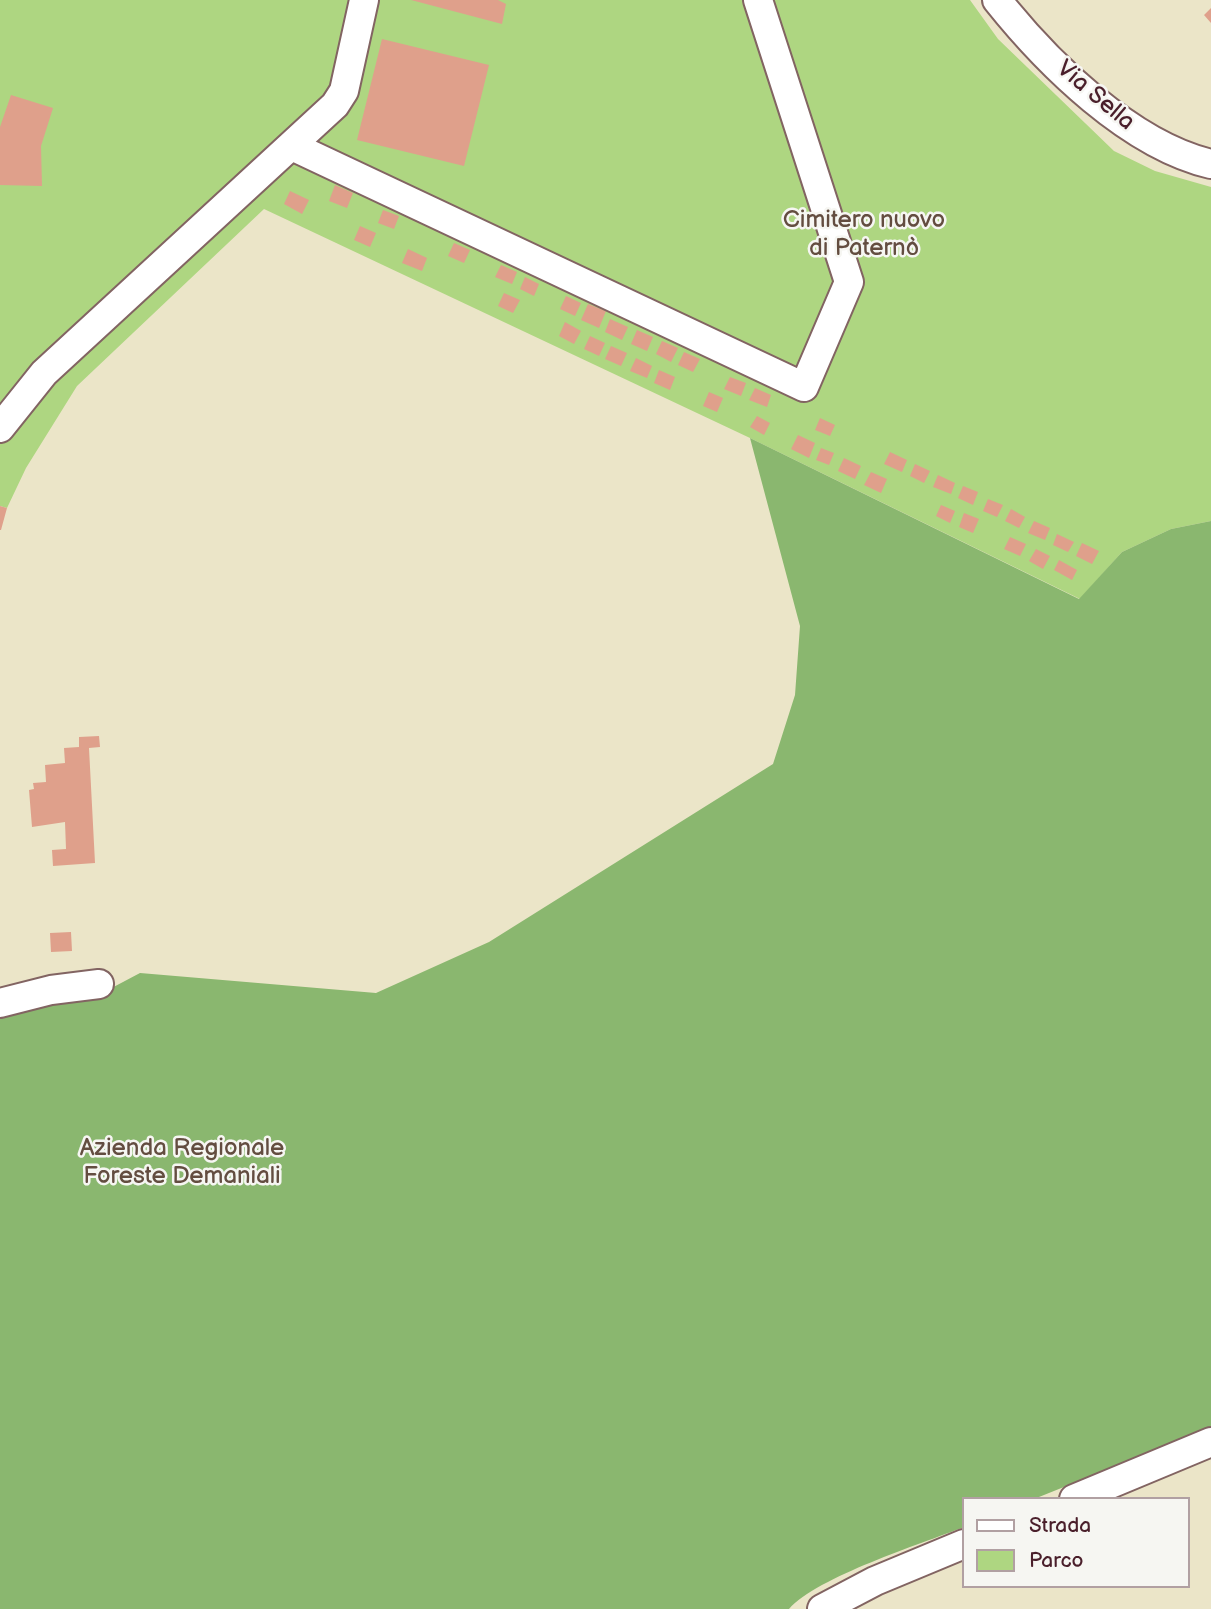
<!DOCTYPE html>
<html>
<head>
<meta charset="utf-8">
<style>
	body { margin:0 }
	#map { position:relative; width:1211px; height:1609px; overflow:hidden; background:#ebe5c8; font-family:"Balsamiq Sans",sans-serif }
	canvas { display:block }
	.legend { position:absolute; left:962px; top:1497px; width:228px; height:91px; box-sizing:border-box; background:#f6f6f2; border:2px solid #b1a0a2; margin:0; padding:9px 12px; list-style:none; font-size:21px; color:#4a1f2b }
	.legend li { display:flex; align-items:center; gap:14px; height:35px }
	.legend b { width:35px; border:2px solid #b1a0a2 }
</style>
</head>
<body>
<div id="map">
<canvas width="1211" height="1609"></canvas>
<ul class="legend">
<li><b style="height:9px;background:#fff"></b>Strada</li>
<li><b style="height:19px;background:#aed681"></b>Parco</li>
</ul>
</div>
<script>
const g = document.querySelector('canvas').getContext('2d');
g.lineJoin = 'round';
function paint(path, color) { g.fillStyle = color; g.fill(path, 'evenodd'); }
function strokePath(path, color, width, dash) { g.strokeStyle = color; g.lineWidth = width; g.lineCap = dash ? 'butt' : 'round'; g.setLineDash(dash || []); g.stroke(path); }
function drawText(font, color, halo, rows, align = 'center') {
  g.font = font + ' "Balsamiq Sans",sans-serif'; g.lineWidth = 5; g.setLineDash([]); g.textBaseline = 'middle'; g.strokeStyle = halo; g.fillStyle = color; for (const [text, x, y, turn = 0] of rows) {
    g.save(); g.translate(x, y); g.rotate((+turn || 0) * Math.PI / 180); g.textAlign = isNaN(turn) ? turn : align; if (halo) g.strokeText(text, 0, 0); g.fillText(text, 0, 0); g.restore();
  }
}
const green = new Path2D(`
	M0,0H970L998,39L1114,151L1155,171L1211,187V521L1171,529L1122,552L1080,599L750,438L264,209L77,386L26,468L7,508L0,506Z`);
const forest = new Path2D(`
	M750,438L1079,599L1122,552L1171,529L1211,521V1428L1034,1499H964V1527C921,1544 817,1577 789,1609H0V1014L40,1002L89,1000L140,973L376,993L489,942L773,764L795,695L800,626Z`);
const building = new Path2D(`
	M411,0H498L506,4L502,24Z
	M1211,8V23L1204,15Z
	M382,39L489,65L464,166L357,140Z
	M11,95L53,108L41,146L42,186L0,185V127Z
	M335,185L353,193L347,208L329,201Z
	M290,191L309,200L302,214L284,204Z
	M383,210L399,216L394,229L378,223Z
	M360,226L376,233L370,247L354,240Z
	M454,243L470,250L464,263L448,256Z
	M408,249L427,258L422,271L402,263Z
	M501,265L517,272L512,284L495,277Z
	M525,277L539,284L534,296L520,289Z
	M504,293L520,300L513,313L498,306Z
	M566,296L581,303L575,316L560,309Z
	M588,304L606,311L599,328L581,320Z
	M610,319L628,327L622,340L605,332Z
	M565,322L581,331L574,344L559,336Z
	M637,330L653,337L647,351L631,344Z
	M590,336L605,343L599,356L584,349Z
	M662,341L678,348L671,362L656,354Z
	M611,346L627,353L621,366L605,359Z
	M684,352L700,359L693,372L678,365Z
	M636,358L652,366L647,378L630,371Z
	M659,370L675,377L670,390L654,383Z
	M730,377L746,383L741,396L724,389Z
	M755,388L771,395L767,407L749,400Z
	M709,392L723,398L717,412L703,406Z
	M757,416L770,423L764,435L750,427Z
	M820,418L835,425L830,436L815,430Z
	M798,435L815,443L809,458L791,449Z
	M821,448L834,453L829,465L816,460Z
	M890,452L907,460L902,472L884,464Z
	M844,458L861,466L855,479L838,471Z
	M915,464L930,471L924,483L910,476Z
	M871,472L887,479L881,493L864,485Z
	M938,475L955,483L951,494L933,487Z
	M963,486L978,492L973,505L958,498Z
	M988,499L1003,505L997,517L983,511Z
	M941,505L955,511L950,523L936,516Z
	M0,506L7,508L1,530H0Z
	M1011,509L1025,517L1019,528L1005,521Z
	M964,513L979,519L973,533L959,527Z
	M1034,521L1050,528L1045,540L1028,533Z
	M1057,534L1074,542L1068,552L1053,545Z
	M1010,537L1026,544L1020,556L1004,549Z
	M1082,543L1099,551L1092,564L1076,556Z
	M1036,549L1050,556L1043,569L1029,561Z
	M1059,560L1077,570L1072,580L1054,570Z
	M99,736L100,747L89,748L95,863L53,866L52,850L66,849L65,822L32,827L29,790L34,789L33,783L46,782L45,765L65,763L64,748L79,747V737Z
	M71,932L72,951L51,952L50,933Z`);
const minor = new Path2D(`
	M997,0C1048,64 1130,145 1211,164
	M292,146L804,387L849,282L758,0
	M0,428L44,373L335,105L344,91L364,0
	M0,1003L51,990L99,984
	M1074,1499L1211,1442
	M822,1609L875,1581L964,1544`);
const streetNames = [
	["Via Sella",1095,96,40]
];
const parkNames = [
	["Cimitero nuovo",864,221],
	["di Paternò",864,249],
	["Azienda Regionale",182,1149],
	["Foreste Demaniali",182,1177]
];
paint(green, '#aed681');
paint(forest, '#8ab76f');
paint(building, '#dfa08b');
strokePath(minor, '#826462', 32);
strokePath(minor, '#fff', 28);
drawText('24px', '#4a1f2b', '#f6f6f2', streetNames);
drawText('24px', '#634d40', '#f6f6f2', parkNames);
</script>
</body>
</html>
